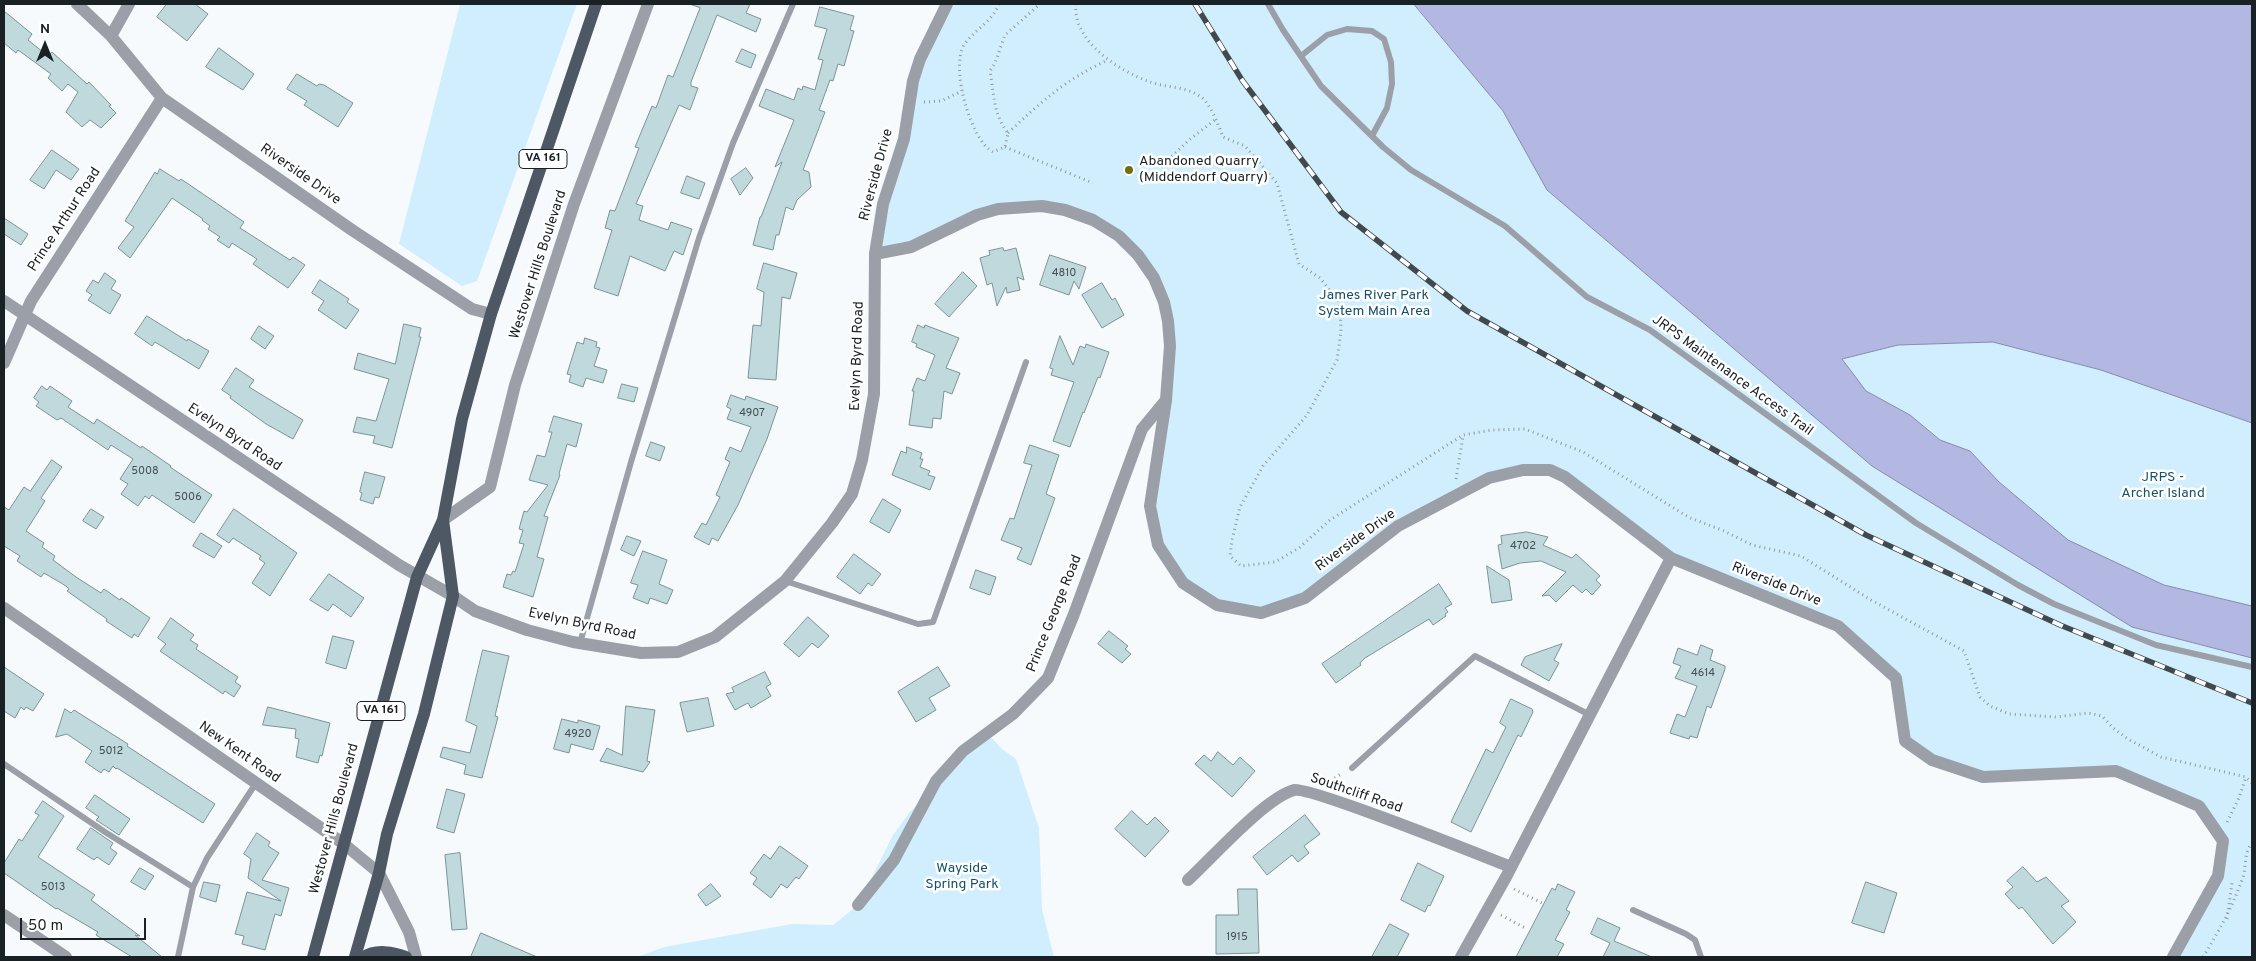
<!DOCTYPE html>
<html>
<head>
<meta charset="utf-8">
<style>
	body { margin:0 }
	#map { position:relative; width:2256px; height:961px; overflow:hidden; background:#f6fafd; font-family:Overpass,sans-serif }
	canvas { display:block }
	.frame { position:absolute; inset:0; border:5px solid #192125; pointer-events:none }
	.north { position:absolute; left:20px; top:20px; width:50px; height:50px; -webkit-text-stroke:4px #fff; paint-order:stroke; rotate:0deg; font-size:14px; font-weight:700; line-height:20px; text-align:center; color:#192125 }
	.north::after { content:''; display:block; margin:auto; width:18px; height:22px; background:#192125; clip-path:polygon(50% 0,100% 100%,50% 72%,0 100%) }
	.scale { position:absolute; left:20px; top:918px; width:126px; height:22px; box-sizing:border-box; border:2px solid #192125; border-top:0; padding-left:6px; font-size:15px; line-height:18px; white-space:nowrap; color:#192125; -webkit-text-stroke:4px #fff; paint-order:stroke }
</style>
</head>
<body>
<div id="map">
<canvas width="2256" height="961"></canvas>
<div class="frame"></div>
<div class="north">N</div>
<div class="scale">50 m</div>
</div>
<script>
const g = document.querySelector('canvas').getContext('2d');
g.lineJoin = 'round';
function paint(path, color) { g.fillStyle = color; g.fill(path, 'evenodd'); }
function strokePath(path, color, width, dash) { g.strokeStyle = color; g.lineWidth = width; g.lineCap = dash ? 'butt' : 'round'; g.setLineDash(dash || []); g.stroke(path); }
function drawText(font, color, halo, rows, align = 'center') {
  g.font = font + ' Overpass,sans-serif'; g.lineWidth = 5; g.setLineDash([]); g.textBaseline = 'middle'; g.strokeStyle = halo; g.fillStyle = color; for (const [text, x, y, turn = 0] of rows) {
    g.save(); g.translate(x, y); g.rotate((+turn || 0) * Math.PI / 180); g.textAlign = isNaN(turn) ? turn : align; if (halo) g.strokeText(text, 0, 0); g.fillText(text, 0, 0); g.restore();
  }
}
const green = new Path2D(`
	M460,4H577L477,281L462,286L399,244Z
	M947,4H1414L1503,111L1547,190L1872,466L2132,627L2252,658V957H2173L2218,876L2223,841L2199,806L2116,771L1983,777L1905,741L1896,678L1838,626L1671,558L1550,470L1489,478L1398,526L1305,598L1261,613L1217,605L1183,583L1158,545L1150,506L1170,346L1154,278L1093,220L1017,207L875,254L909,104Z
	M1993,342L2101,370L2252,423V606L2164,585L2068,540L1999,482L1970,451L1940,440L1910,415L1866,391L1842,359L1898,345Z
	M987,733L1002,749L1016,759L1039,828L1042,909L1054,957H637L664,947L792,924L833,925L858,905L893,835L909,813Z`);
const water = new Path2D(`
	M1414,4H2252V423L2101,370L1993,342L1898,345L1842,359L1866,391L1910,415L1940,440L1970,451L1999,482L2068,540L2164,585L2252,606V658L2132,627L1872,466L1547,190L1503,111Z`);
const building = new Path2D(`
	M167,4H195L208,14L187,41L157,17Z
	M690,4H750L746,13L761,19L756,32L717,15L691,82V86L698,88L690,110L679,105L636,204L643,206L639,220L668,230L671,222L692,229L683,255L674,251L665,271L630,256L618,296L594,288L612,230L605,228L610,210L615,211L639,148L635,147L652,106L656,108L668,75L673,77L700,8Z
	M820,7L854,16L850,30L854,31L844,66L838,64L833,81L830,80L819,110L825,112L803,170L809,172L811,187L797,200L793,210L786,207L779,235H776L773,250L753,245L760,217H761L782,162L775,167L794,120L759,106L766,89L794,100L798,88L802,90L803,86L815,90L823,60L818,59L827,29L815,26Z
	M4,11L32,34L28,40L48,56L52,52L87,84L89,82L111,105L109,106L116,113L101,128L90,120L82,127L66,112L78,92L68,84L62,91L48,78L51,74L18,50L16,53L4,43Z
	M219,48L254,74L243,90L206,67Z
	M742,49L756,55L751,68L736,62Z
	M297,74L317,86L319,84L324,85L353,103L338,127L304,105L307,101L287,89Z
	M52,150L79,169L71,180L56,170L44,189L30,180Z
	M746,168L753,178L740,195L731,179Z
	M160,169L179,181L181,179L244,222L240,228L290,260L293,257L305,265L288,288L253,264L257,259L232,243L229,248L217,240L220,237L208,229L210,226L202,220L203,219L172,198L130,258L118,248L134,227L125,221L155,172L157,174Z
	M687,176L705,183L699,199L681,193Z
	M4,218L28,234L21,245L4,234Z
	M1003,248L1004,251L1016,248L1024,280L1017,277L1020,290L1007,293L1006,287L997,306L992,283L987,285L980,258L990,255L989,251Z
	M1050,255L1086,267L1079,289L1074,281L1069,295L1040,285Z
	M764,263L797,273L790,299L782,297L776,380L748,378L753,325L761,326L764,292L757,289Z
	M963,272L977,286L949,317L935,304Z
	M105,273L116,281L111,289L121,295L110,314L88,300L92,295L86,291L93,280L98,283Z
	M320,280L349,299L347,302L359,310L346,329L318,310L324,301L312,293Z
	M1102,283L1112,300L1115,298L1124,315L1102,328L1082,295Z
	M147,316L187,341L188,339L209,351L199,369L155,342L152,346L135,334Z
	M404,324L421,328L419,337H421L392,448L373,443L375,436L353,432L357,417L376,421L389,379L354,369L358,353L395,364Z
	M918,325L924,328L925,325L959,338L946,368L960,373L952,394L944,391L941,419L933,418L932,428L909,425L914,391H912L917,378L925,381L935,355L916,347L917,344L912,342Z
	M259,326L274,336L265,349L251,339Z
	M1060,336L1073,365L1080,346L1085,348L1086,344L1109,352L1100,378L1098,377L1084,413L1083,412L1070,447L1053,441L1074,382L1051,375L1053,369L1050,368Z
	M585,338L597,342L596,347L600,348L594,366L607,370L603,383L586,378L583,387L569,382L571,375L567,374L577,342L583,344Z
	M236,368L254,380L249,387L303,420L293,439L266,424L230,398L231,396L222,390Z
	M622,384L638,388L634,402L618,398Z
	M42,386L47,390L50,386L72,401L68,407L94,424L97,419L141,448L142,446L171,466L170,467L212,495L194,523L152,495L149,499L145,496L138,506L121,494L128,484L120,479L133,459L111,445L108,450L61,418L57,420L36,406L39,402L34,398Z
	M731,395L745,400L746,396L778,407L767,439L738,505L718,541L712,538L709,545L694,537L702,523L706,525L720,497L716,495L730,462L725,459L730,447L741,452L751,427L727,419L731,409L727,407Z
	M554,416L582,424L576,447L567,444L559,474L560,475L544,516L548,517L537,557L544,559L533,597L503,587L507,574L511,575L513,571L515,572L524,544L519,543L523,530L519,529L524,511L527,512L548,485L529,480L537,455L545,457L552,432H549Z
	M651,442L665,447L660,461L646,456Z
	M1030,445L1059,455L1046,494L1055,498L1031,565L1017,559L1022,548L1001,540L1010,518L1014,519L1032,465L1024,463Z
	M907,447L922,453L920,459H923L920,467L930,471L928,475L935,477L930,490L892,475L901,451L906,453Z
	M52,460L62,467L41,498L45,501L26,531L44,543L42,547L55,556L53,560L76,577L101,593L104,589L120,600L121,598L150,618L138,637L134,634L132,638L106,621L107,619L67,591L69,589L66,586L44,573L41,577L17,561L20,556L4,546V507L9,510L24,487L30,491Z
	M365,472L385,477L379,498L375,497L373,504L360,500L362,493L360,492Z
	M883,499L901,510L889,533L870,522Z
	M91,509L104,517L96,529L83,521Z
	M234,509L297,553L270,596L252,583L265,563L259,559L261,556L233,538L229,543L217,535Z
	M1527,532L1548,537L1543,545L1572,558L1576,554L1600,576L1596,580L1601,585L1592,595L1586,589L1582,593L1573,585L1556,602L1549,595L1542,596L1566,572L1541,561L1520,563L1502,569L1498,545L1502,544L1501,536Z
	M201,533L222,546L214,558L193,546Z
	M627,536L641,541L634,556L621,550Z
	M643,551L667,560L659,584L673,590L667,604L650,598L648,604L633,598L638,585L631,583Z
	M854,554L881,574L872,586L868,583L860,594L837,577Z
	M1487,566L1509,580L1512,600L1492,603Z
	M976,570L996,577L990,595L970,588Z
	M329,574L364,598L351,617L333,604L328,611L310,600Z
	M1439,584L1452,604L1445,608L1448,612L1445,614L1446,616L1433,625L1429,619L1365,658L1360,663L1361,665L1336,683L1322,664Z
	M808,617L829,636L818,648L812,643L799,657L784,644Z
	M171,618L194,635L190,640L198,645L196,649L238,677L235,682L241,686L234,697L225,691L223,694L160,651L166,644L158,638Z
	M1109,631L1128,646L1125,649L1131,654L1122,663L1098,644Z
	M333,636L354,641L346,669L326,663Z
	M1562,644L1554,660L1559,663L1549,681L1521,665L1525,657Z
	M1701,645L1713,650L1710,660L1725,666V669L1711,708L1707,706L1697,738L1690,736L1689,739L1670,733L1677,714L1685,717L1697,686L1675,678L1681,666L1673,663L1678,648L1697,655Z
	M483,650L509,656L495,716L498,717L482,778L464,774L466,765L440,757L443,747L470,753L477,726L466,721Z
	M4,667L44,694L33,711L26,707L24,710L21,707L15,718L4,711Z
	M938,667L950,686L929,698L936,710L916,722L898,692Z
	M765,672L771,684L766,687L771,696L751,708L748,703L735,710L726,694L734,692L732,688Z
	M708,698L714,726L687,732L680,703Z
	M1511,699L1532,709L1533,712L1521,737L1518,735L1471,832L1451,822L1486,749L1493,753L1506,727L1500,723Z
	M626,706L655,710L647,761L650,762L643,772L600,761L607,748L622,755Z
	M268,707L330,723L322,756L320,755L318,763L296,757L299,739L295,738L296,729L263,725Z
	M65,709L71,713L74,710L128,744L127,746L215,804L203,823L117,768L116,769L113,766L109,772L104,769L101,773L85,762L92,751L67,734L56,737Z
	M562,719L578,723V720L600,726L593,750L571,744L569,753L554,749Z
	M1218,752L1233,765L1240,757L1255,771L1232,797L1195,764L1204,755L1211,761Z
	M447,789L465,794L454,833L437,828Z
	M95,795L130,819L119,835L96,820L99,817L86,808Z
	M43,801L64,816L38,857L95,895L91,900L140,936L135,935L162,957H132L96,935L98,932L57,908L56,909L4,873V863L19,839L22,841L39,815L35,813Z
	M1132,811L1147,825L1155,817L1169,831L1145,857L1115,829Z
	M1305,815L1320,834L1304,846L1309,853L1298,862L1292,855L1267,875L1253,857Z
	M91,828L113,843L110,848L117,853L109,865L97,857L94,860L77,849Z
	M257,833L270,842L268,846L279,853L262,880L289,888L281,916L275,914L265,950L242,944L244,936L235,934L247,892L281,901L248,878L251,859L244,854Z
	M780,846L808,866L799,879L796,877L787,888L781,884L771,898L753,884L757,878L750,873L764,854L770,859Z
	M460,853L467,929L452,930L445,855Z
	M1418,863L1444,876L1430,906L1428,905L1425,912L1401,900Z
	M2023,867L2037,882L2046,877L2069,901L2061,906L2076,922L2053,944L2022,907L2019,909L2005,894L2013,887L2007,881Z
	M140,868L154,876L145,890L131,882Z
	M204,882L220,885L216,902L200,897Z
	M1866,882L1897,893L1884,933L1852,923Z
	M711,884L721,896L706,906L698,895Z
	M1558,884L1575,892L1566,910L1570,912L1555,940L1564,944L1557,957H1516L1552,888L1555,890Z
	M1238,889H1257L1259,953L1216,954V915H1238Z
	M1598,918L1620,928L1614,941L1652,957H1603L1610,943L1591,934Z
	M1390,924L1409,934L1397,957H1372Z
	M481,933L537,957H471Z`);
const path = new Path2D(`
	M999,4C993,21 973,31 964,45C950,68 971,141 993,152L1005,147L1008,133C993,114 994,93 990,71L995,63L1005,35L1040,4
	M1076,4C1072,41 1119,71 1150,82C1167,88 1186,86 1201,97C1210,103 1219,126 1223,137L1245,146L1277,183L1299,264L1320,278L1340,303L1341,331L1337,360L1307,415L1263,466L1240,507L1232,540L1230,556L1241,566L1275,562L1299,548L1330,520L1463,435L1492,430L1525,429L1583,452L1690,518L1722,530L1752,545L1801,556L1871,600L1964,651L1980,697L1990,706L2009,714L2056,717L2088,713L2102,716L2113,728L2128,739L2161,757L2246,777L2252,783
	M924,102L941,101L962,91
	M1008,133C1041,102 1066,79 1108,60
	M1005,147L1093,183
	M1161,167L1189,140L1216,119
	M1456,479L1463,436
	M1326,783L1343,773
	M2227,822L2239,798L2246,777
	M1514,889L1544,904
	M1501,915L1527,929
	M2227,919L2232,883
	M2203,957C2219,931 2231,910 2242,880C2247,868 2243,854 2252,843`);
const service = new Path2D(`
	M1268,4L1283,30L1321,86L1383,147L1411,170L1505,226L1587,297L1650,330L1916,523L2018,585L2054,604L2156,645L2252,667
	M1301,56L1327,35L1347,29L1372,31L1384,39L1391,62L1392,84L1387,108L1372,136
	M785,581L918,624L933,622L1026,362
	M580,643L631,462L699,238L733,143L793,4
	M4,764L105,832L193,887
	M1352,768L1475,656L1590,715
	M1633,910L1686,934L1695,940L1701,957
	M178,957L193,887L207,858L256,783`);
const minor = new Path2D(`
	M77,4L111,36L162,98L352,230L472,309L491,314
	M111,36L129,4
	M4,301L399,565L453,596L475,611L527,630L573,642L641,653L678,652L715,637L785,581L832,523L852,494L862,460L874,394L875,254
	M4,363L31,301L162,98
	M344,844L379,873L409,932L416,957
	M1188,880C1212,858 1265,798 1294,790C1309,786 1483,856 1511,867
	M858,905L894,860L936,781L963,751L1013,714L1048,678L1074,614L1142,429L1166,400
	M4,915L66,957
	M1461,957L1506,877L1671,558`);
const tertiary = new Path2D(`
	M947,4L920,59L913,81L904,139L883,204L875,254L911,247L977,215L998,209L1042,206L1065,210L1093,220L1119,236L1138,255L1154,278L1164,302L1168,321L1170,346L1166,400L1150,506L1158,545L1183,583L1217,605L1261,613L1305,598L1398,526L1489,478L1523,470H1550L1565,477L1671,558L1838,626L1896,678L1905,741L1932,760L1983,777L2116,771L2199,806L2223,841L2218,876L2173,957
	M443,520L490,487L515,385L574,204L648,4
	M4,608L344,844`);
const primary = new Path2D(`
	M313,957L417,577L443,520L462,419L491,314L596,4
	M355,957L379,873L387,834L424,714L453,596L443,520
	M364,957C375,949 394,952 406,957`);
const rail = new Path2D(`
	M1195,4L1242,80L1341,212L1467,311L1866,535L2060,625L2252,703`);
const markers = [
	[1129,170,5,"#6f6f11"]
];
const numberNames = [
	["4810",1064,274],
	["4907",752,414],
	["5008",145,472],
	["5006",188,498],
	["4702",1523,547],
	["4614",1703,674],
	["4920",578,735],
	["5012",111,752],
	["5013",53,888],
	["1915",1237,938]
];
const shields = [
	[543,159,48],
	[381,711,48]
];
const shieldNames = [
	["VA 161",543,159],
	["VA 161",381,711]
];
const poiNames = [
	["Abandoned Quarry",1139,162],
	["(Middendorf Quarry)",1139,178]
];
const streetNames = [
	["Riverside Drive",300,175,35],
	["Riverside Drive",877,175,-75],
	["Prince Arthur Road",65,220,-57],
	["Westover Hills Boulevard",539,265,-72],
	["Evelyn Byrd Road",858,356,-88],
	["JRPS Maintenance Access Trail",1732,376,36],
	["Evelyn Byrd Road",234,438,34],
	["Riverside Drive",1356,541,-36],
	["Riverside Drive",1776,585,22],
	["Prince George Road",1055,614,-68],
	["Evelyn Byrd Road",582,625,12],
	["New Kent Road",239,753,35],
	["Southcliff Road",1356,794,19],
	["Westover Hills Boulevard",335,819,-75]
];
const parkNames = [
	["James River Park",1374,296],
	["System Main Area",1374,312],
	["JRPS -",2163,478],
	["Archer Island",2163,494],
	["Wayside",962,869],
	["Spring Park",962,885]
];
paint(green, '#d0eefd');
paint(water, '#b3b8e2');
strokePath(water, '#858ba9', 1);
paint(building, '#bfd9dd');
strokePath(building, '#7b9497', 1);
strokePath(path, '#93999c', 3, [1, 4]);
strokePath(service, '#9ba0a8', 6);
strokePath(minor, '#9ba0a8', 12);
strokePath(tertiary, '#9ba0a8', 12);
strokePath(primary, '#4e5865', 12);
strokePath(rail, '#42494d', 5.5);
strokePath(rail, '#fff', 4, [11]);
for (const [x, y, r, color] of markers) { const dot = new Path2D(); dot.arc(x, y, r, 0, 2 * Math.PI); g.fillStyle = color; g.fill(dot); strokePath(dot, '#fff', 2); }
drawText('11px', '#424f53', null, numberNames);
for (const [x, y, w] of shields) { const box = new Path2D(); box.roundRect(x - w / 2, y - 9.5, w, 19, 4); g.fillStyle = '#fff'; g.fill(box); strokePath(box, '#192125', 1); }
drawText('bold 12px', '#192125', null, shieldNames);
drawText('14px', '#192125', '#fff', poiNames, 'left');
drawText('14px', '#192125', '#fff', streetNames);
drawText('14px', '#15516a', '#fff', parkNames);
</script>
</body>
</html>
